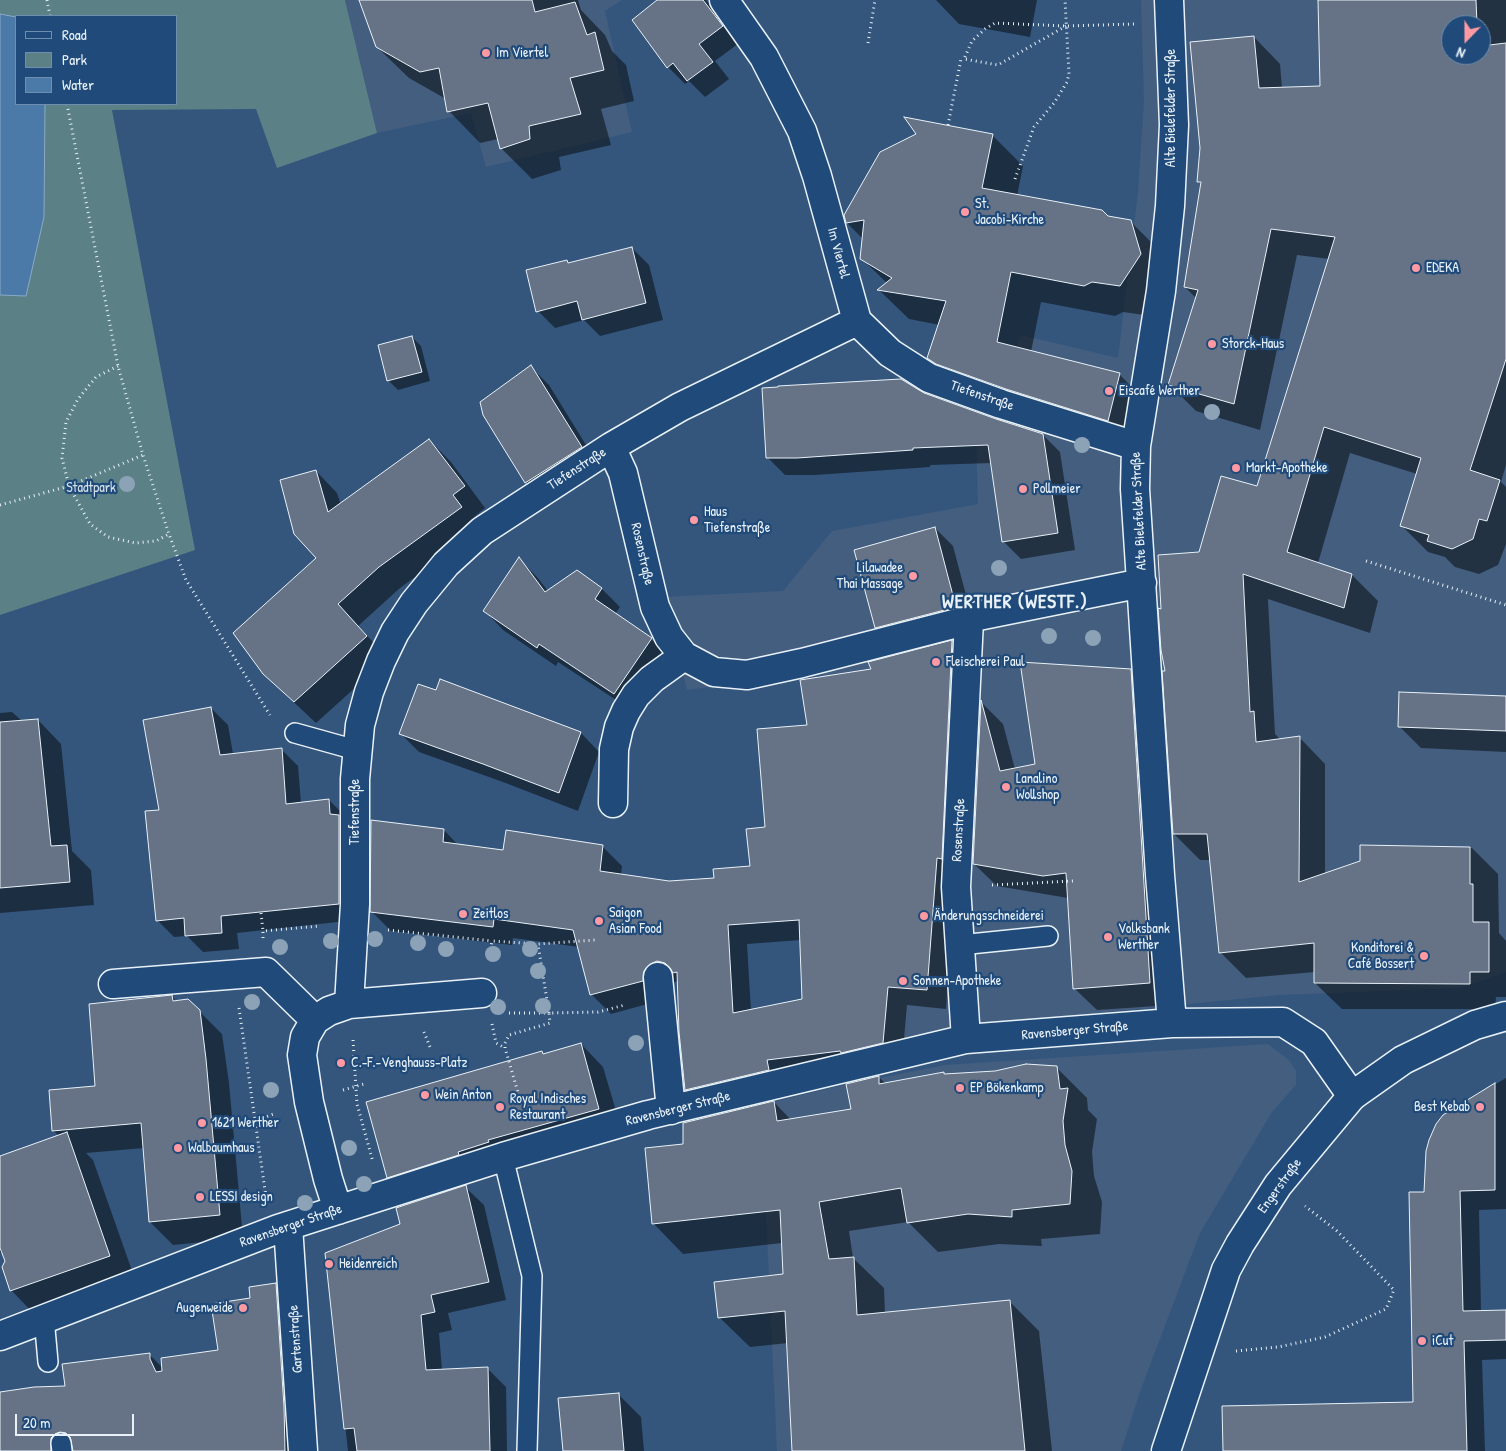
<!DOCTYPE html>
<html>
<head>
<meta charset="utf-8">
<style>
  body { margin:0 }
  #map { position:relative; width:1506px; height:1451px; overflow:hidden; background:#34567d; font-family:"Patrick Hand",sans-serif }
  canvas { display:block }
  .legend { position:absolute; left:15px; top:15px; width:162px; height:90px; box-sizing:border-box; background:#1f4a7a; border:1px solid #6f8dac; margin:0; padding:6px 9px; list-style:none; font-size:15px; color:#e8f1f8 }
  .legend li { display:flex; align-items:center; gap:10px; height:25px }
  .legend b { width:25px; border:1px solid #6f8dac }
  .north { position:absolute; left:1441px; top:15px; width:50px; height:50px; box-sizing:border-box; background:#1f4a7a; border:1px solid #6f8dac; border-radius:50%; rotate:202deg; font-size:14px; font-weight:700; line-height:20px; text-align:center; color:#e8f1f8 }
  .north::after { content:''; display:block; margin:auto; width:18px; height:22px; background:#ff9aa2; clip-path:polygon(50% 0,100% 100%,50% 72%,0 100%) }
  .scale { position:absolute; left:15px; top:1414px; width:119px; height:22px; box-sizing:border-box; border:2px solid #e8f1f8; border-top:0; padding-left:6px; font-size:15px; line-height:18px; white-space:nowrap; color:#e8f1f8; -webkit-text-stroke:4px #1f4a7a; paint-order:stroke }
</style>
</head>
<body>
<div id="map">
<canvas width="1506" height="1451"></canvas>
<ul class="legend">
<li><b style="height:6px;background:#1f4a7a"></b>Road</li>
<li><b style="height:14px;background:#5b8086"></b>Park</li>
<li><b style="height:14px;background:#4b7aa8"></b>Water</li>
</ul>
<div class="north">N</div>
<div class="scale">20 m</div>
</div>
<script>
const context = document.querySelector('canvas').getContext('2d');
context.lineJoin = 'round';
function paint(path, color) { context.fillStyle = color; context.fill(path, 'evenodd'); }
const shape = rows => new Path2D(rows.map(r => 'M' + r).join(''));
function strokePath(path, color, width, dash) { context.strokeStyle = color; context.lineWidth = width; context.lineCap = dash ? 'butt' : 'round'; context.setLineDash(dash || []); context.stroke(path); }
function label(font, color, halo, rows, align = 'center') {
  context.font = font + ' "Patrick Hand",sans-serif'; context.lineWidth = 4.5; context.setLineDash([]); context.textBaseline = 'middle'; context.strokeStyle = halo; context.fillStyle = color; for (const [text, x, y, turn = 0] of rows) {
    context.save(); context.translate(x, y); context.rotate((+turn || 0) * Math.PI / 180); context.textAlign = isNaN(turn) ? turn : align; if (halo) context.strokeText(text, 0, 0); context.fillText(text, 0, 0); context.restore();
  }
}
const built = shape([
  [345,0,622,0,605,11,632,132,486,167,471,113,377,133],
  [1141,0,1506,0,1506,972,1461,988,1280,995,946,1028,844,1057,846,876,842,794,822,672,687,690,664,597,783,591,832,531,978,504,976,437,1005,383,1021,335,1118,358,1138,192,1144,101],
  [1451,25,1481,25,1481,55,1451,55],
  [1268,1044,1289,1060,1296,1071,1296,1085,1272,1112,1200,1233,1141,1389,1121,1451,777,1451,761,1105,839,1086,945,1065]
]);
const green = shape([
  [0,0,345,0,377,133,277,168,256,109,112,110,195,550,0,615],
  [16,16,176,16,176,104,16,104]
]);
const water = shape([
  [0,14,16,17,16,104,45,104,44,217,26,296,0,295,0,14]
]);
const shadow = shape([
  [365,0,578,0,581,10,605,35,612,51,626,65,634,101,601,109,611,145,559,157,561,170,532,179,501,148,498,139,480,143,449,111,446,99,409,78,377,47],
  [659,0,706,0,739,43,715,61,729,79,705,97,689,81,685,84,668,67],
  [936,0,1037,0,1030,37,959,24],
  [1319,0,1506,0,1506,465,1501,482,1506,487,1506,544,1498,565,1479,574,1455,567,1445,557,1428,552,1402,526,1417,474,1350,453,1318,563,1352,575,1378,601,1370,633,1268,599,1275,734,1280,739,1299,737,1325,764,1325,875,1361,862,1361,847,1472,848,1498,874,1499,933,1506,941,1506,997,1496,997,1495,1009,1342,1009,1315,983,1315,972,1246,978,1220,952,1211,860,1200,860,1174,834,1162,610,1200,553,1258,487,1330,259,1297,255,1260,430,1196,411,1170,385,1196,298,1185,287,1202,185,1199,182,1254,37,1280,64,1282,88,1321,87],
  [1451,25,1481,25,1481,55,1451,55],
  [992,135,1023,166,1017,196,1130,221,1161,252,1151,316,1123,312,1115,316,1041,302,1031,352,1119,374,1150,405,1139,451,959,389,929,358,940,325,909,319,879,290,887,283,862,259,863,239,847,223],
  [632,248,649,265,663,320,600,336,584,320,555,328,538,311,567,261,569,264],
  [412,337,421,346,430,381,398,390,388,380],
  [531,367,549,385,599,466,545,501,526,482,484,414],
  [923,394,995,420,1043,435,1060,452,1075,550,1021,559,1003,541,992,463,930,465,930,467,815,475,785,475,767,457],
  [429,440,451,462,485,508,474,517,482,528,400,588,358,626,388,658,316,723,286,695,317,558,316,471,337,493,341,505],
  [935,528,953,546,974,625,894,646,876,628],
  [519,559,537,577,548,591,602,589,620,607,615,614,651,639,670,658,633,711,558,662,556,666,503,630,485,611],
  [952,642,971,661,946,1009,907,1005,902,1062,705,1109,686,1090,678,981,668,984,662,1000,611,1014,591,994,579,947,513,938,512,945,391,931,371,911,444,830,458,845,504,851,602,846,622,866,621,875,669,882,715,879,752,868,809,726,873,670,870,663],
  [801,940,804,1000,751,1011,747,944],
  [1130,671,1153,693,1172,1005,1097,1010,1074,988,1068,898,997,886,974,864,982,703,1003,724,1015,769,1036,765],
  [440,681,581,733,599,752,578,811,503,782,419,752,401,734,436,691],
  [1506,697,1506,752,1421,748,1399,726],
  [211,708,228,725,233,754,281,749,298,766,301,803,329,800,346,817,356,920,237,933,239,949,203,952,187,936,174,937,157,920,160,811],
  [12,712,22,721,38,720,61,744,72,851,91,870,94,905,0,913,0,713],
  [172,996,177,1002,199,1011,222,1034,229,1083,243,1238,173,1245,150,1222,144,1148,86,1153,93,1160,136,1282,37,1317,11,1290,14,1248,0,1253,0,1157,59,1136,54,1131,96,1087],
  [581,1044,603,1067,622,1131,411,1200,388,1177,542,1052,544,1055],
  [1057,1068,1087,1098,1088,1110,1097,1119,1092,1152,1094,1176,1102,1202,1100,1234,1041,1239,1042,1246,999,1244,938,1252,908,1222,849,1231,853,1258,884,1288,885,1314,1009,1301,1039,1331,1052,1451,793,1451,788,1343,750,1347,719,1317,784,1276,782,1243,683,1254,653,1223,685,1145,774,1102,791,1120,853,1110,848,1085,879,1077,886,1084,944,1073,946,1075],
  [1506,1078,1506,1209,1479,1210,1481,1311,1506,1310,1506,1359,1482,1360,1485,1451,1224,1451,1414,1403,1425,1193,1437,1125,1448,1112],
  [465,1187,484,1205,506,1300,448,1313,452,1330,439,1333,442,1370,488,1369,506,1387,507,1451,348,1451,326,1254,402,1225],
  [276,1284,297,1305,305,1451,0,1451,0,1393,67,1387,149,1354,163,1368,220,1351,252,1299],
  [618,1394,641,1417,644,1451,564,1451]
]);
const building = shape([
  [359,0,532,0,535,12,575,2,587,35,595,32,604,70,570,78,581,114,529,126,530,139,500,149,488,103,447,112,439,68,420,72,376,47,359,0],
  [657,0,703,0,723,26,699,44,713,62,687,81,673,63,667,68,632,20,657,0],
  [1318,0,1476,0,1477,25,1451,25,1451,55,1481,55,1481,46,1506,43,1506,359,1470,470,1500,480,1487,521,1479,519,1473,539,1452,549,1427,541,1429,535,1400,526,1421,458,1324,427,1287,552,1352,574,1344,608,1243,574,1250,712,1254,711,1256,742,1300,736,1299,882,1360,861,1360,845,1470,847,1470,884,1473,884,1473,922,1489,922,1489,972,1470,972,1470,984,1314,983,1314,943,1219,953,1207,834,1173,834,1162,671,1165,671,1161,650,1158,608,1161,609,1158,555,1199,552,1221,476,1257,486,1335,237,1271,229,1234,404,1168,385,1198,290,1184,287,1201,182,1197,182,1200,148,1190,42,1254,36,1259,88,1320,86,1318,0],
  [904,117,993,134,982,188,1102,210,1108,216,1131,220,1141,254,1120,286,1092,282,1084,286,1011,272,997,342,1120,373,1108,421,1006,389,936,364,927,358,946,301,877,290,892,278,860,259,864,220,846,223,844,215,880,152,916,134,904,117],
  [632,247,646,303,582,320,577,301,536,312,526,270,567,260,568,263,632,247],
  [412,336,422,372,387,381,378,345,412,336],
  [531,365,582,447,525,483,483,415,480,402,531,365],
  [901,379,924,393,996,419,1043,434,1058,533,1002,542,988,445,913,448,913,450,797,458,766,458,762,388,778,387,778,386,901,379],
  [429,439,465,486,453,495,462,507,379,567,338,604,367,636,294,702,263,674,233,633,316,558,294,534,280,480,316,470,328,512,429,439],
  [935,527,956,607,875,628,854,550,935,527],
  [519,557,545,592,577,570,602,588,595,599,652,638,614,694,539,644,537,648,483,611,519,557],
  [952,640,942,859,937,858,927,990,888,987,883,1043,841,1053,840,1051,767,1060,769,1070,685,1090,679,1032,677,972,673,973,670,968,665,963,657,961,649,965,644,971,643,981,590,995,573,930,494,919,493,927,370,912,371,820,444,829,443,842,503,850,506,830,603,845,600,871,669,881,714,878,713,869,750,866,746,829,765,827,757,729,807,725,800,680,871,669,868,662,952,640],
  [799,920,802,999,733,1013,728,925,799,920],
  [1020,662,1131,669,1150,983,1073,989,1066,873,1043,876,973,864,981,700,1000,771,1035,764,1020,662],
  [440,679,581,732,559,793,483,764,399,734,418,684,436,690,440,679],
  [1399,692,1506,696,1506,731,1398,727,1399,692],
  [211,707,220,755,282,748,286,804,329,799,330,814,339,815,339,904,221,916,222,933,185,936,184,918,156,921,145,811,159,810,143,720,211,707],
  [38,719,51,846,67,845,70,882,0,888,0,722,38,719],
  [172,995,173,1001,188,999,200,1010,206,1059,220,1215,149,1222,141,1123,52,1131,49,1090,95,1086,89,1004,172,995],
  [581,1043,599,1109,488,1140,489,1142,458,1152,459,1155,387,1178,366,1102,542,1051,543,1054,581,1043],
  [1026,1064,1057,1066,1060,1089,1068,1088,1063,1121,1065,1145,1072,1171,1070,1204,1012,1210,1012,1217,968,1214,907,1223,901,1188,819,1202,829,1259,854,1257,857,1315,1010,1300,1025,1451,792,1451,785,1311,718,1318,714,1282,783,1274,780,1210,652,1224,645,1148,683,1144,683,1123,774,1101,777,1121,851,1109,846,1084,879,1076,879,1084,944,1072,944,1074,995,1071,1026,1064],
  [1495,1083,1495,1190,1460,1191,1463,1311,1506,1310,1506,1340,1464,1341,1467,1451,1223,1451,1222,1406,1413,1402,1409,1192,1424,1192,1426,1151,1429,1140,1436,1124,1443,1115,1495,1083],
  [67,1132,110,1256,10,1291,2,1267,5,1261,0,1248,0,1156,67,1132],
  [466,1185,489,1282,431,1295,435,1312,421,1315,426,1370,488,1367,490,1451,357,1451,354,1428,344,1429,325,1253,400,1224,396,1208,466,1185],
  [276,1283,284,1407,285,1451,73,1451,70,1437,66,1433,60,1432,55,1434,51,1438,51,1451,0,1451,0,1392,34,1387,65,1386,62,1364,150,1353,150,1359,156,1372,162,1371,161,1358,218,1350,211,1304,250,1298,249,1287,276,1283],
  [619,1393,624,1451,563,1451,558,1398,619,1393]
]);
const path = shape([
  [47,0,50,16],
  [1066,26,998,65,964,59,972,41,985,29,995,23,1066,26,1134,24],
  [868,43,875,0],
  [67,104,118,366,143,455,169,534,186,580,270,715],
  [948,125,961,59],
  [1015,179,1034,127,1054,103,1067,82,1069,74,1065,0],
  [118,366,96,377,78,399,66,422,62,458,69,486,90,524,108,537,135,543,156,541,169,534],
  [0,505,69,486,143,455],
  [1366,561,1506,605],
  [992,885,1073,881],
  [261,913,263,931],
  [388,930,492,941],
  [263,938,263,931,319,926],
  [489,959,492,941,538,944,595,940],
  [239,1008,266,1197],
  [509,1013,549,1013,538,944],
  [492,1024,496,1043,505,1048],
  [424,1032,430,1047],
  [353,1040,357,1104,373,1162],
  [343,1090,364,1084],
  [519,1096,505,1048,505,1043,509,1035,550,1023,549,1013,598,1012,625,1005],
  [243,1122,255,1121,276,1113],
  [1236,1351,1278,1347,1325,1337,1386,1309,1394,1290,1337,1231,1305,1206]
]);
const lane = shape([
  [295,733,356,750],
  [960,945,1048,936],
  [503,1157,532,1276,527,1451],
  [44,1318,48,1362],
  [61,1443,62,1451]
]);
const street = shape([
  [724,0,764,57,802,131,817,176,857,321],
  [1169,0,1174,125,1170,206,1161,291,1136,446,1135,489,1160,875,1172,1023],
  [857,321,890,353,929,378,1001,404,1136,446],
  [611,447,623,473,655,607,669,637,684,656,714,672,747,675,802,663,969,620,978,616,1142,583],
  [613,803,614,749,619,727,626,711,636,695,652,679,684,656],
  [658,977,671,1110],
  [113,984,266,972,315,1020],
  [349,1004,355,904,355,779,360,725,369,692,381,661,395,632,414,603,446,564,482,531,611,447,680,407,857,321],
  [966,1039,956,887,969,620],
  [338,1210,328,1179,309,1102,302,1055,305,1037,315,1020,329,1011,349,1004,482,993],
  [288,1226,303,1451],
  [0,1336,278,1229,503,1157,648,1115,966,1039,1172,1023,1283,1022,1314,1042,1352,1096]
]);
const secondary = shape([
  [1166,1451,1226,1270,1240,1244,1278,1185,1352,1096,1403,1060,1475,1025,1506,1016]
]);
const trees = [
  [1212,412],
  [1082,445],
  [127,484],
  [999,568],
  [1049,636],
  [1093,638],
  [375,939],
  [331,941],
  [418,943],
  [280,947],
  [446,949],
  [530,949],
  [493,954],
  [538,971],
  [252,1002],
  [543,1006],
  [498,1007],
  [636,1043],
  [271,1090],
  [349,1148],
  [364,1184],
  [305,1203]
];
const markers = [
  [486,53,5,"#ff9aa2"],
  [965,212,5,"#ff9aa2"],
  [1416,268,5,"#ff9aa2"],
  [1212,344,5,"#ff9aa2"],
  [1109,391,5,"#ff9aa2"],
  [1236,468,5,"#ff9aa2"],
  [1023,489,5,"#ff9aa2"],
  [694,520,5,"#ff9aa2"],
  [913,576,5,"#ff9aa2"],
  [936,662,5,"#ff9aa2"],
  [1006,787,5,"#ff9aa2"],
  [463,914,5,"#ff9aa2"],
  [924,916,5,"#ff9aa2"],
  [599,921,5,"#ff9aa2"],
  [1108,937,5,"#ff9aa2"],
  [1424,956,5,"#ff9aa2"],
  [903,981,5,"#ff9aa2"],
  [341,1063,5,"#ff9aa2"],
  [960,1088,5,"#ff9aa2"],
  [425,1095,5,"#ff9aa2"],
  [500,1107,5,"#ff9aa2"],
  [1480,1107,5,"#ff9aa2"],
  [202,1123,5,"#ff9aa2"],
  [178,1148,5,"#ff9aa2"],
  [200,1197,5,"#ff9aa2"],
  [329,1264,5,"#ff9aa2"],
  [243,1308,5,"#ff9aa2"],
  [1422,1341,5,"#ff9aa2"]
];
const poiNames = [
  ["Im Viertel",496,53],
  ["St.",975,204],
  ["Jacobi-Kirche",975,220],
  ["EDEKA",1426,268],
  ["Storck-Haus",1222,344],
  ["Eiscafé Werther",1119,391],
  ["Markt-Apotheke",1246,468],
  ["Pollmeier",1033,489],
  ["Haus",704,512],
  ["Tiefenstraße",704,528],
  ["Lilawadee",903,568,"right"],
  ["Thai Massage",903,584,"right"],
  ["Fleischerei Paul",946,662],
  ["Lanalino",1016,779],
  ["Wollshop",1016,795],
  ["Saigon",609,913],
  ["Asian Food",609,929],
  ["Zeitlos",473,914],
  ["Änderungsschneiderei",934,916],
  ["Volksbank",1118,929],
  ["Werther",1118,945],
  ["Konditorei &",1414,948,"right"],
  ["Café Bossert",1414,964,"right"],
  ["Sonnen-Apotheke",913,981],
  ["C.-F.-Venghauss-Platz",351,1063],
  ["EP Bökenkamp",970,1088],
  ["Wein Anton",435,1095],
  ["Royal Indisches",510,1099],
  ["Restaurant",510,1115],
  ["Best Kebab",1470,1107,"right"],
  ["1621 Werther",212,1123],
  ["Walbaumhaus",188,1148],
  ["LESSI design",210,1197],
  ["Heidenreich",339,1264],
  ["Augenweide",233,1308,"right"],
  ["iCut",1432,1341]
];
const streetNames = [
  ["Alte Bielefelder Straße",1171,108,-90],
  ["Im Viertel",838,253,75],
  ["Tiefenstraße",982,396,19],
  ["Tiefenstraße",577,469,-33],
  ["Alte Bielefelder Straße",1139,511,-93],
  ["Rosenstraße",642,554,77],
  ["Tiefenstraße",355,812,-90],
  ["Rosenstraße",959,830,-87],
  ["Ravensberger Straße",1075,1031,-5],
  ["Ravensberger Straße",678,1109,-14],
  ["Engerstraße",1280,1186,-54],
  ["Ravensberger Straße",291,1226,-19],
  ["Gartenstraße",296,1339,-94]
];
const parkNames = [
  ["Stadtpark",91,488]
];
const districtNames = [
  ["WERTHER (WESTF.)",1015,603]
];
paint(built, '#435e7f');
paint(green, '#5b8086');
paint(water, '#4b7aa8');
strokePath(water, '#8aaac8', 1);
paint(shadow, '#0007');
paint(building, '#667285');
strokePath(building, '#e8f1f8', 1);
strokePath(lane, '#e8f1f8', 22);
strokePath(street, '#e8f1f8', 31);
strokePath(secondary, '#e8f1f8', 31);
strokePath(path, '#e8f1f8', 3, [1, 4]);
strokePath(lane, '#1f4a7a', 19);
strokePath(street, '#1f4a7a', 28);
strokePath(secondary, '#1f4a7a', 28);
context.fillStyle = '#8ba2b7';
for (const [x, y] of trees) { context.beginPath(); context.arc(x, y, 8, 0, 2 * Math.PI); context.fill(); }
for (const [x, y, r, color] of markers) { const dot = new Path2D(); dot.arc(x, y, r, 0, 2 * Math.PI); context.fillStyle = color; context.fill(dot); strokePath(dot, '#1f4a7a', 2); }
label('14px', '#e8f1f8', '#1f4a7a', poiNames, 'left');
label('14px', '#e8f1f8', '#1f4a7a', streetNames);
label('14px', '#d3e0e7', '#1f4a7a', parkNames);
context.letterSpacing = '1px';
label('bold 19px', '#e8f1f8', '#1f4a7a', districtNames);
context.letterSpacing = '0px';
</script>
</body>
</html>
